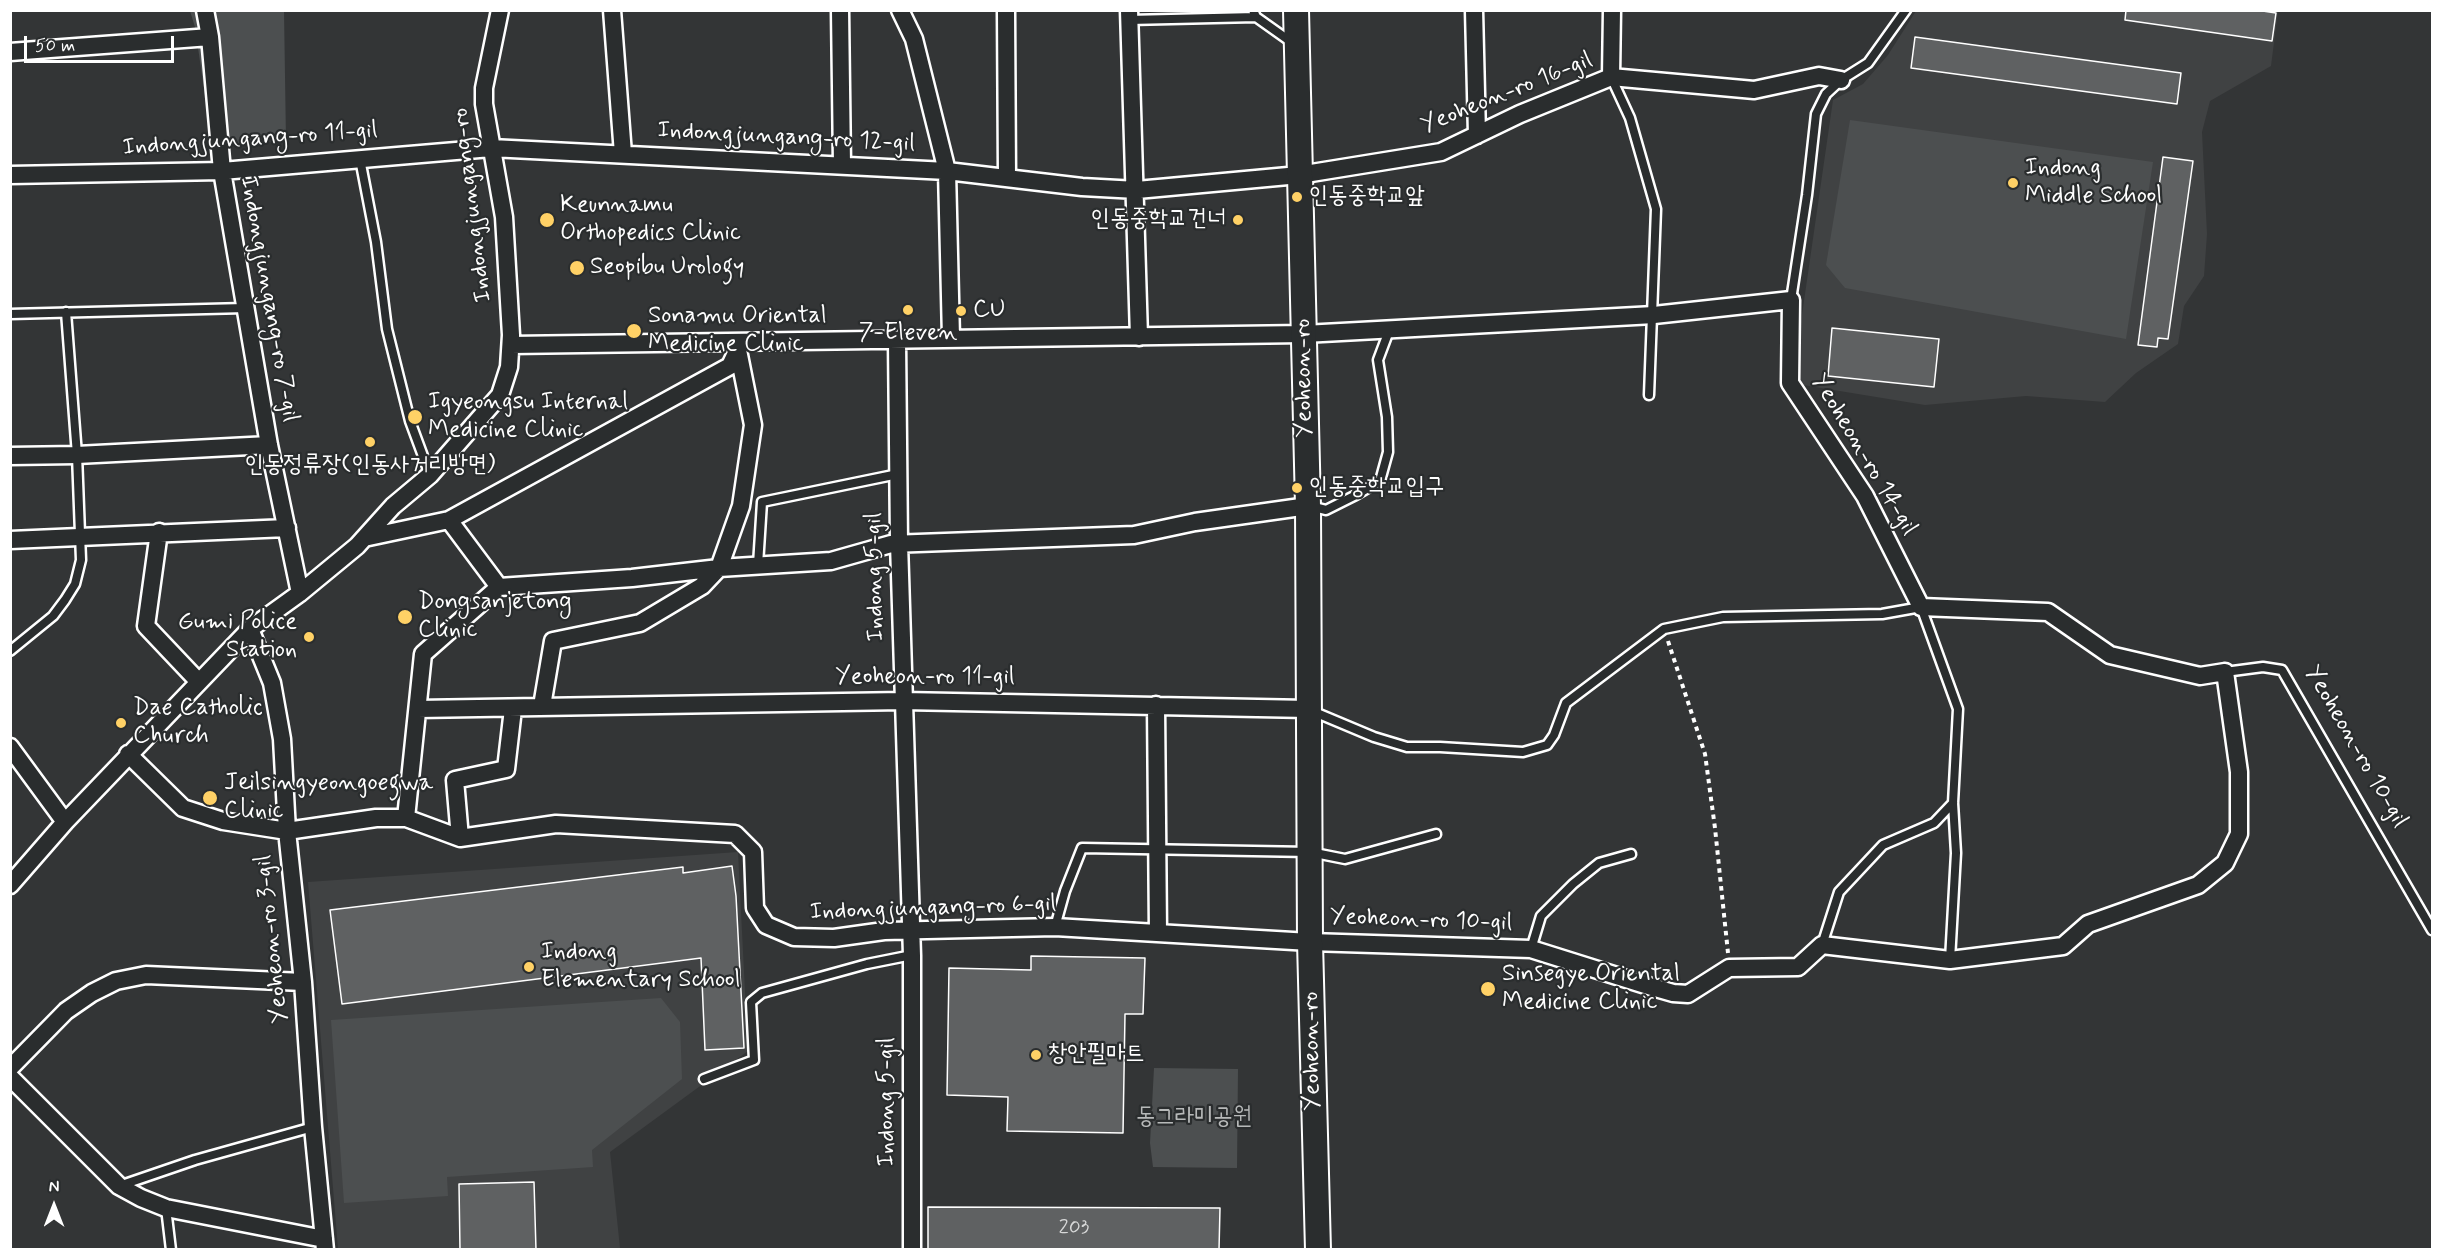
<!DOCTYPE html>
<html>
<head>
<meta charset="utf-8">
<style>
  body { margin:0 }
  #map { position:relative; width:2443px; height:1260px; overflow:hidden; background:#333536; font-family:Mynerve,sans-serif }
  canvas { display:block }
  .frame { position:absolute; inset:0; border:12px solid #fff; pointer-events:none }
  .north { position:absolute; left:24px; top:1176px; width:60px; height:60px; -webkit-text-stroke:4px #2a2d2e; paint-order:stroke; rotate:0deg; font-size:16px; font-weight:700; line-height:24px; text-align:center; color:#fff }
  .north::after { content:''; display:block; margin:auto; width:21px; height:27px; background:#fff; clip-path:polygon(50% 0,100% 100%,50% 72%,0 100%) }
  .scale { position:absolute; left:24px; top:36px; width:150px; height:27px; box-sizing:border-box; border:3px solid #fff; border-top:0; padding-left:8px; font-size:18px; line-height:21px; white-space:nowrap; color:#fff; -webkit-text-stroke:4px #2a2d2e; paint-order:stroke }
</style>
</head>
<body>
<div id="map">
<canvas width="2443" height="1260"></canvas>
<div class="frame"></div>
<div class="north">N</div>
<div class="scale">50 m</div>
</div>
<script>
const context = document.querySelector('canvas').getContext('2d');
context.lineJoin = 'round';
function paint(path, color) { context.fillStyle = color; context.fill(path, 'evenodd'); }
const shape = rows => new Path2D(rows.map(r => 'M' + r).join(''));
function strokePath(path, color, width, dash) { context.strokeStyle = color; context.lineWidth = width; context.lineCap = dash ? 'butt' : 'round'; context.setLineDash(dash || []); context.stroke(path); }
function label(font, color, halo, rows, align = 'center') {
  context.font = font + ' Mynerve,"Poor Story",sans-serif'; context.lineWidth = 4.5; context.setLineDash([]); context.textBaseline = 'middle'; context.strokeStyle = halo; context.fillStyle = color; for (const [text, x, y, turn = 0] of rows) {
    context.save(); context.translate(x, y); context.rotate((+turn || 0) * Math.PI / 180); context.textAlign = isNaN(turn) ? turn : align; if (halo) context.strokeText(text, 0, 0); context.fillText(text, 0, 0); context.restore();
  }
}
const built = shape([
  [1916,11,2278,11,2271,66,2210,101,2202,132,2207,234,2204,276,2184,306,2178,344,2136,373,2105,402,2026,396,1925,405,1803,385,1793,377,1833,100,1863,84,1888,55],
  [738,852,748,1051,610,1152,620,1248,617,1250,338,1249,308,882]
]);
const green = shape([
  [190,11,284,11,286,141,212,144,195,27],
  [1850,120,2153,162,2126,339,1845,288,1826,265],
  [661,998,680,1022,682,1079,592,1150,593,1167,447,1177,448,1196,344,1203,331,1020],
  [1154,1068,1238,1069,1237,1168,1153,1167,1150,1143]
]);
const building = shape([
  [2126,10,2256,10,2276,13,2272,41,2125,20,2126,10],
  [1915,37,2181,73,2177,104,1911,68,1915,37],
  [2163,157,2193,161,2168,339,2158,338,2157,347,2138,345,2163,157],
  [1832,328,1939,339,1934,387,1828,376,1832,328],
  [732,866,736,896,744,1048,705,1050,701,958,342,1004,330,910,683,867,683,873,732,866],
  [1031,956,1145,958,1143,1014,1125,1014,1123,1133,1007,1131,1008,1097,947,1095,949,968,1031,970,1031,956],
  [534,1182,536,1250,460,1250,459,1184,534,1182],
  [928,1207,1220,1208,1219,1250,928,1250,928,1207]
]);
const path = shape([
  [1668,641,1705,754,1715,828,1728,953]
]);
const lane = shape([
  [1253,10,1256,17,1294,44],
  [1129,20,1256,17],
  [1611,77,1630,118,1656,209,1649,395],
  [360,159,376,242,387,329,410,421,430,475],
  [1791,300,1807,195,1816,114,1826,94,1841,80,1868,63,1906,10],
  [10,314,245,308],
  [1310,506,1326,510,1356,495,1380,481,1388,452,1387,417,1378,360,1390,328],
  [758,565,762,502,898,474],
  [10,651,53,616,65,600,75,584,81,560,77,455,66,312],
  [2225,672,2263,667,2282,670,2432,930],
  [1312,711,1374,737,1407,747,1440,747,1523,752,1547,745,1554,735,1566,703,1664,629,1723,617,1882,614,1921,607,1958,709,1953,803,1956,853,1950,960],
  [1055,927,1065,891,1082,848,1310,852,1345,859,1436,834],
  [1822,945,1839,892,1883,845,1934,823,1953,803],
  [1531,949,1541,916,1573,884,1599,863,1631,854],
  [704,1079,754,1060,751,1002,762,993,867,964,912,955],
  [119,1186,195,1160,313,1127],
  [166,1208,171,1250]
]);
const street = shape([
  [205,10,210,37,222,171,269,445,300,593],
  [612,10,623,154],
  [840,10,842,165],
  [900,10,914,39,947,171,951,338],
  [1006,10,1007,178],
  [1129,10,1139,337],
  [1474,10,1477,135],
  [10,52,210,37],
  [1611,77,1612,10],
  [10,175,222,171,491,148,947,171,1082,187,1137,190,1299,175,1441,152,1520,114,1611,77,1754,90,1819,76,1841,80],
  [897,341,899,543,912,955,912,1250],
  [10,456,77,455,269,445],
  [449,520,499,587,632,578,719,568,831,561,891,544,1134,535,1195,522,1308,506],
  [159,532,146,626,199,682],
  [364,538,449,520,730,366,739,347],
  [10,540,287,528],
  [250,629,272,683,282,739,287,831,303,982,313,1127,325,1250],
  [1156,705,1158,933],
  [542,706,553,641,640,623,702,586,719,568,741,506,753,425,738,350],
  [418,709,903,701,1308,709],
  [10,747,65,822],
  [128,754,183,808,223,821,287,831,376,818,406,818,460,838,556,824,735,834,753,852,755,908,766,925,794,937,834,938,884,931,1055,927,1310,942,1531,949,1652,987,1673,993,1688,994,1729,968,1798,967,1822,945,1950,960,2063,946,2088,924,2198,885,2225,863,2239,834,2239,772,2225,672,2200,676,2110,655,2048,612,1921,607,1865,496,1790,383,1791,300,1654,315,1304,334,511,345],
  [406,818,423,654,499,587],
  [460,838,455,780,506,769,513,709],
  [10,885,65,822,250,629,300,593,357,546,393,506,430,475,500,395,509,367,511,335,504,217,484,104,484,88,500,10],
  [10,1068,66,1011,92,993,116,981,146,975,303,982],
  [10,1077,119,1186,141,1198,166,1208,324,1239]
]);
const secondary = shape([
  [1296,10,1308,506,1310,942,1318,1250]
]);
const markers = [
  [2013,183,6,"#ffd166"],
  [1297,197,6,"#ffd166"],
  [547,220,8,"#ffd166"],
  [1238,220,6,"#ffd166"],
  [577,268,8,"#ffd166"],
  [908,310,6,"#ffd166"],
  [961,311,6,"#ffd166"],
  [634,331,8,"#ffd166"],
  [415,417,8,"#ffd166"],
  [370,442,6,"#ffd166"],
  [1297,488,6,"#ffd166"],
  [405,617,8,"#ffd166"],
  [309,637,6,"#ffd166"],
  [121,723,6,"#ffd166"],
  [210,798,8,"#ffd166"],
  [529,967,6,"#ffd166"],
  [1488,989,8,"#ffd166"],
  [1036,1055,6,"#ffd166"]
];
const numberNames = [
  ["203",1074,1229]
];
const streetNames = [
  ["Yeoheon-ro 16-gil",1507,94,-22],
  ["Indongjungang-ro 12-gil",786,138,3],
  ["Indongjungang-ro 11-gil",250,140,-4],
  ["Indongjungang-ro",473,205,-97],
  ["Indongjungang-ro 7-gil",268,299,80],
  ["Yeoheon-ro",1305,378,-91],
  ["Yeoheon-ro 14-gil",1863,455,59],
  ["Indong 5-gil",876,577,-91],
  ["Yeoheon-ro 11-gil",925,678],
  ["Yeoheon-ro 10-gil",2355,747,60],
  ["Indongjungang-ro 6-gil",933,909,-2],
  ["Yeoheon-ro 10-gil",1421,921,2],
  ["Yeoheon-ro 3-gil",273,939,-96],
  ["Yeoheon-ro",1313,1051,-91],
  ["Indong 5-gil",888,1102,-90]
];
const poiNames = [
  ["Indong",2025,169],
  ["Middle School",2025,197],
  ["인동중학교앞",1309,197],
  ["Keunnamu",560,206],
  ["Orthopedics Clinic",560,234],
  ["인동중학교건너",1226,220,"right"],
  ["Seopibu Urology",590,268],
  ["CU",973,311],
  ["Sonamu Oriental",648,317],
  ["Medicine Clinic",648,345],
  ["7-Eleven",908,334,"center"],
  ["Igyeongsu Internal",428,403],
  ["Medicine Clinic",428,431],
  ["인동정류장(인동사거리방면)",370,466,"center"],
  ["인동중학교입구",1309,488],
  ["Dongsanjetong",418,603],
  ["Clinic",418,631],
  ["Gumi Police",297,623,"right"],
  ["Station",297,651,"right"],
  ["Dae Catholic",133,709],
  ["Church",133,737],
  ["Jeilsingyeongoegwa",224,784],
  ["Clinic",224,812],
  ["Indong",541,953],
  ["Elementary School",541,981],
  ["Sinsegye Oriental",1502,975],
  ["Medicine Clinic",1502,1003],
  ["창안필마트",1048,1055]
];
const parkNames = [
  ["동그라미공원",1194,1118]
];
paint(built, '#404243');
paint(green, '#4c4f50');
paint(building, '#5f6162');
strokePath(building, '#fff', 1.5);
strokePath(lane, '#fff', 13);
strokePath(street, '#fff', 21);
strokePath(secondary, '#fff', 28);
strokePath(path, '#fff', 4, [4.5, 4.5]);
strokePath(lane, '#2a2d2e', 8);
strokePath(street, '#2a2d2e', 16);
strokePath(secondary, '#2a2d2e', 24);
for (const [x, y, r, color] of markers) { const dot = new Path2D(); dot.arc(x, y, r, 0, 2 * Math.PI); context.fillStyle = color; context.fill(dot); strokePath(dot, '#2a2d2e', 2); }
label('21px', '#d7d8d8', null, numberNames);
label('24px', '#fff', '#2a2d2e', streetNames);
label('24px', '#fff', '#2a2d2e', poiNames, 'left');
label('24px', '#b7b9b9', '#2a2d2e', parkNames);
</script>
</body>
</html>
